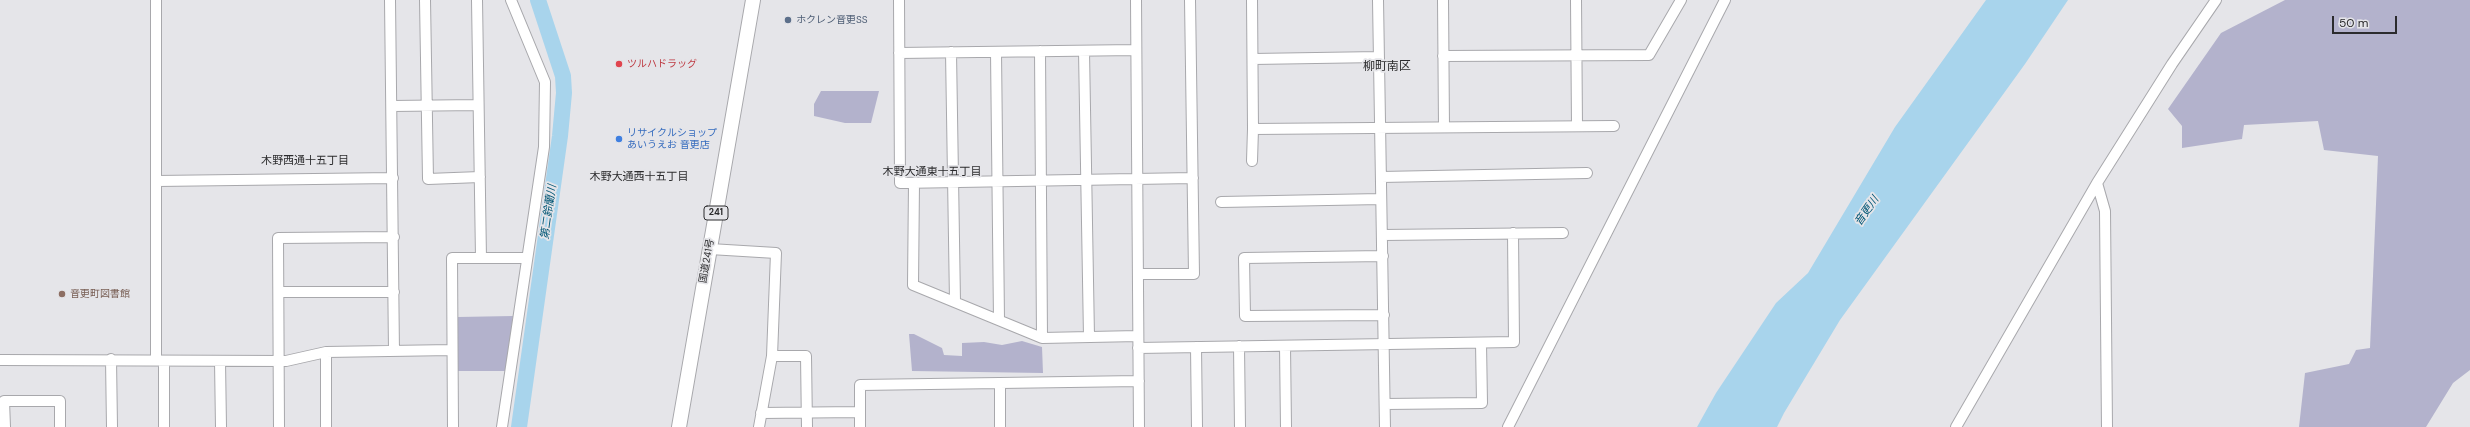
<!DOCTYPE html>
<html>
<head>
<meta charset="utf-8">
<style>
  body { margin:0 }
  #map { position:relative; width:2470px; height:427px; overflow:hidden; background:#e5e5e9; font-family:"DM Sans",sans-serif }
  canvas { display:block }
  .scale { position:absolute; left:2332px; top:16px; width:65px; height:18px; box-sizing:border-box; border:2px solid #2b2b2d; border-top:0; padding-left:5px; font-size:12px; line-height:14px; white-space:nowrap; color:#2b2b2d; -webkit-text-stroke:3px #e5e5e9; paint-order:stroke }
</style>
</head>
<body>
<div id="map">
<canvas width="2470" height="427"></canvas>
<div class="scale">50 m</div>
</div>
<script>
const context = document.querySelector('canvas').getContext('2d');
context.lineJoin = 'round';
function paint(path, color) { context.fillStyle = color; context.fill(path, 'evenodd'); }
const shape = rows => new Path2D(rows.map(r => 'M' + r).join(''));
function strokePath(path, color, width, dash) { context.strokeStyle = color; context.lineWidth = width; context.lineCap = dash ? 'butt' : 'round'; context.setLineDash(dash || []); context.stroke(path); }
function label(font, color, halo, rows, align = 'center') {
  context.font = font + ' "DM Sans","Noto Sans JP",sans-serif'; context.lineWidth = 3.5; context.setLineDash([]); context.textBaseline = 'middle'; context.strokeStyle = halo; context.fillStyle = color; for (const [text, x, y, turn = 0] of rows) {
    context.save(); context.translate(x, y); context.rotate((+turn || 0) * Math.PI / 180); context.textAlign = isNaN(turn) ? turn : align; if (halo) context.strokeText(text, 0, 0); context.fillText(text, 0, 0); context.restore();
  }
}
const green = shape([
  [2285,0,2470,0,2470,370,2453,383,2426,427,2299,427,2305,373,2349,364,2356,350,2370,348,2378,156,2324,150,2318,121,2244,125,2242,139,2182,148,2182,126,2168,109,2221,33],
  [821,91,879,91,871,123,845,123,814,116,814,104],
  [513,316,506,371,458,371,458,317],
  [909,334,914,334,942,348,944,355,962,356,962,343,984,342,1002,345,1022,341,1042,347,1043,373,912,371]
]);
const water = shape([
  [1986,0,2068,0,2025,64,1840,320,1784,413,1777,427,1697,427,1716,393,1776,303,1808,273,1895,127]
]);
const river = shape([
  [519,427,560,136,564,93,563,76,538,0]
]);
const minor = shape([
  [156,0,156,359],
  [390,0,394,351],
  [425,0,428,179,480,177],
  [477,0,481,258],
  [899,0,900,183,1193,178],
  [1136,0,1139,427],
  [1252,0,1253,129,1614,126],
  [1378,0,1385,427],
  [1443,0,1444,127],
  [1576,0,1577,126],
  [1040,51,1042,338],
  [1084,51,1089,337],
  [951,52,955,302],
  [996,52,999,320],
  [899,53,1136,50],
  [1443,56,1649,55,1681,0],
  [1253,59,1379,57],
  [392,106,478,105],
  [1252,161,1253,129],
  [1381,177,1587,173],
  [157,181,393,178],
  [914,183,913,285,1042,338,1138,336],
  [2097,183,2105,211,2107,427],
  [1221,202,1381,199],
  [1383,235,1563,233],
  [710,249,776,253,772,356,759,427],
  [1383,256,1244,258,1245,316,1384,315],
  [1138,274,1194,274,1190,0],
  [279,292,394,292],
  [1239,346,1240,427],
  [1285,346,1286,427],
  [1196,347,1197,427],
  [1138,348,1514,342,1513,233],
  [326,352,326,427],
  [772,356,806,356,807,427],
  [111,359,112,427],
  [0,360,286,361,326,352,452,350],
  [164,361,164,427],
  [220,361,221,427],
  [1000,383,1000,427],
  [1385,404,1482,403,1481,343],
  [761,413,860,412],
  [5,427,4,401,60,401,60,427],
  [279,427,278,238,394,237],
  [453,427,452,258,526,258],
  [502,427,544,147,545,82,511,0],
  [860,427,860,385,1139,381],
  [1508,427,1725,0],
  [1956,427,2097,183,2172,64,2216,0]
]);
const highway = shape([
  [679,427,753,0]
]);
const markers = [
  [788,20,4,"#5c6f8a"],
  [619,64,4,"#e0444e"],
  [619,139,4,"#3f7fe0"],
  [62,294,4,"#8d6e63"]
];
const shields = [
  [716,213,24]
];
const shieldNames = [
  ["241",716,213]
];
const serviceNames = [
  ["ホクレン音更SS",796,20]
];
const healthNames = [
  ["ツルハドラッグ",627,64]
];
const shopNames = [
  ["リサイクルショップ",627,133],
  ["あいうえお 音更店",627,145]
];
const streetNames = [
  ["国道241号",707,261,-80]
];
const educationNames = [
  ["音更町図書館",70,294]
];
const neighbourhoodNames = [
  ["木野西通十五丁目",305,161],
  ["木野大通東十五丁目",932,172],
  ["木野大通西十五丁目",639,177]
];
const waterNames = [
  ["音更川",1867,211,-55],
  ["第二鈴蘭川",549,212,-82]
];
const quarterNames = [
  ["柳町南区",1387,67]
];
paint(green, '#b3b2cc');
paint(water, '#a8d4ec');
strokePath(river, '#a8d4ec', 16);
strokePath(minor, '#a8a8ac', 12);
strokePath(highway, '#a8a8ac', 16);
strokePath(minor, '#fff', 10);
strokePath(highway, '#fff', 14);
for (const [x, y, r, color] of markers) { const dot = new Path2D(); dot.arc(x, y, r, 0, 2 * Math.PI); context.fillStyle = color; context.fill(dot); strokePath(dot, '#e5e5e9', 1.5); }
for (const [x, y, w] of shields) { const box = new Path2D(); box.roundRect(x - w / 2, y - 7, w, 14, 3); context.fillStyle = '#e5e5e9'; context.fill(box); strokePath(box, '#2b2b2d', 1); }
label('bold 9px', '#2b2b2d', null, shieldNames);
label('10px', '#4e5e75', '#e5e5e9', serviceNames, 'left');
label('10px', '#be3a42', '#e5e5e9', healthNames, 'left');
label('10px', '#366cbe', '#e5e5e9', shopNames, 'left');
label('10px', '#2b2b2d', '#e5e5e9', streetNames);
label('10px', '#785e54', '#e5e5e9', educationNames, 'left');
label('11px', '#2b2b2d', '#e5e5e9', neighbourhoodNames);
label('italic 11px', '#005675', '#e5e5e9', waterNames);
label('12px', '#2b2b2d', '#e5e5e9', quarterNames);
</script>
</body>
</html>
